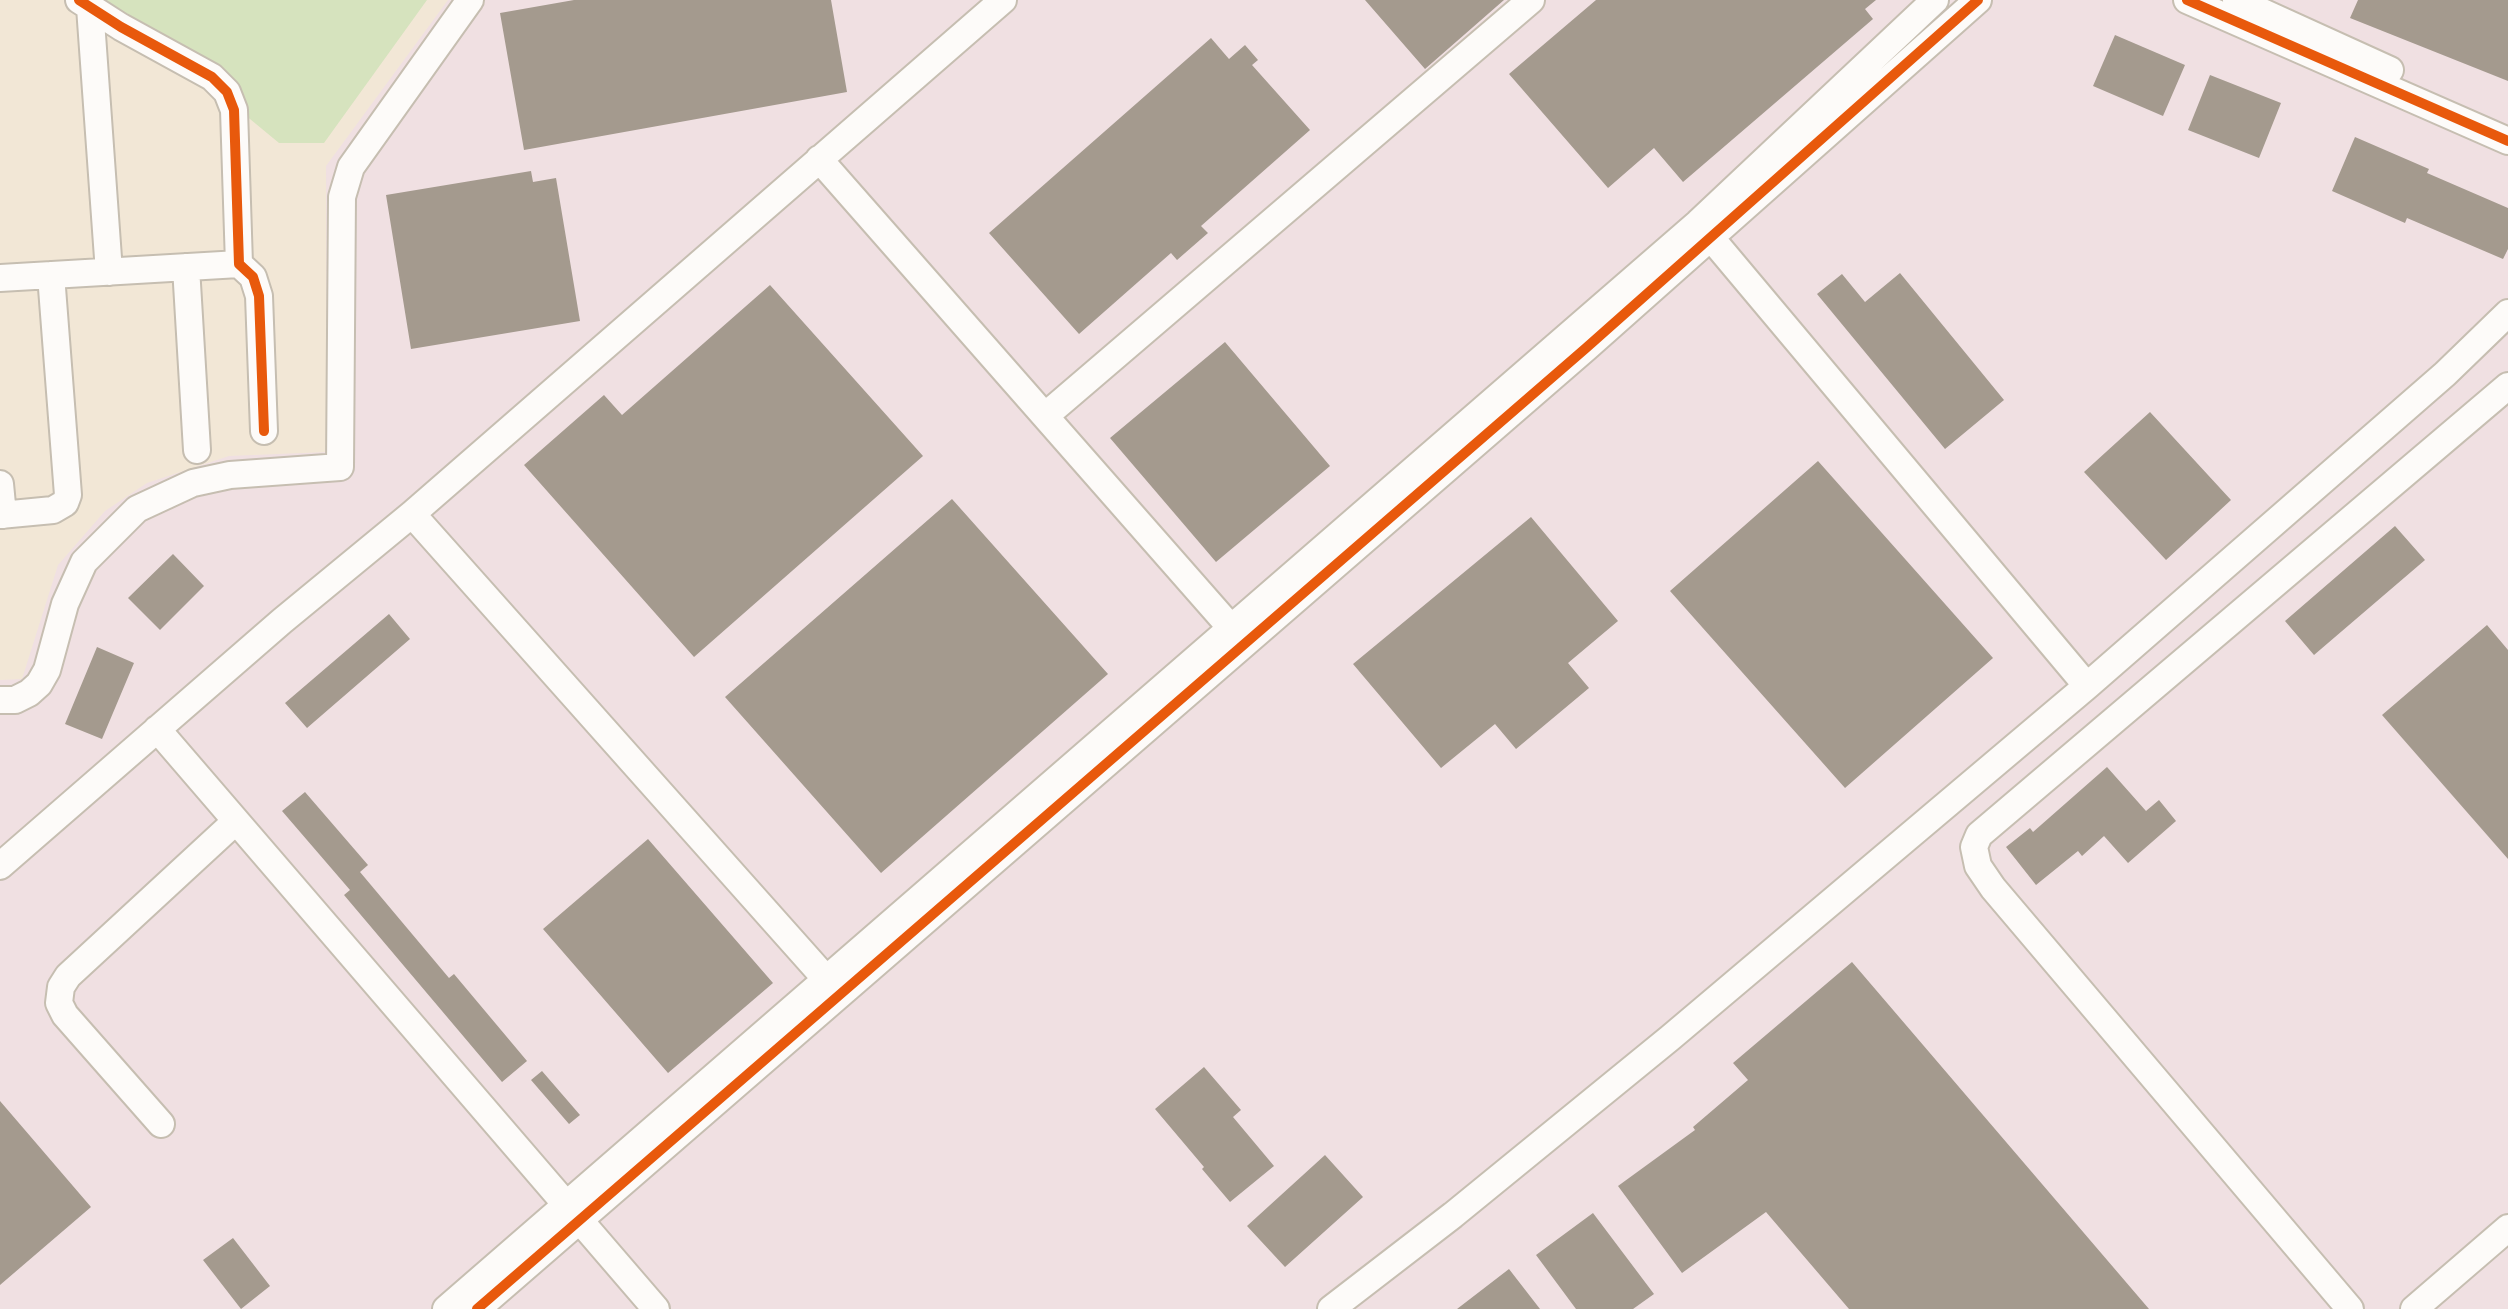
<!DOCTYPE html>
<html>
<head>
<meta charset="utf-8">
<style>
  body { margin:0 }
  canvas { display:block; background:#f2e7d6 }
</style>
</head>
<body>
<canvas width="2508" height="1309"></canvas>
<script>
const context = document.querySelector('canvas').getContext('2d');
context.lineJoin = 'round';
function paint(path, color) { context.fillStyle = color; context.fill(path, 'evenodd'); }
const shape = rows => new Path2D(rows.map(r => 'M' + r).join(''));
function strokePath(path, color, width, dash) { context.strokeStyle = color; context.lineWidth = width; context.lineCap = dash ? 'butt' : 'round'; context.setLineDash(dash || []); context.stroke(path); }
const industrial = shape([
  [448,0,2508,0,2508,1309,0,1309,0,680,22,679,58,565,105,511,147,483,229,456,327,452,326,166]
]);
const green = shape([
  [106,0,427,0,324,143,279,143]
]);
const building = shape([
  [574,0,831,0,847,92,524,150,500,13],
  [1365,0,1504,0,1425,69],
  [1596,0,1876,0,1865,9,1873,19,1683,182,1654,148,1608,188,1509,74],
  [2358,0,2508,0,2508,81,2350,18],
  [2115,35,2185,65,2163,116,2093,86],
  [1211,38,1229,59,1245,45,1258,60,1252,65,1310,130,1201,226,1208,233,1177,260,1171,253,1079,334,989,233],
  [2210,75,2281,103,2259,158,2188,130],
  [2355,137,2429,169,2427,173,2508,208,2508,249,2503,259,2407,218,2405,223,2332,191],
  [531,171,533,182,556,178,580,321,411,349,386,195],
  [1900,273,2004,400,1945,449,1817,294,1842,274,1865,302],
  [770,285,923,456,694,657,524,465,604,395,622,415],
  [1225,342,1330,466,1216,562,1110,438],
  [2150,412,2231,500,2166,560,2084,472],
  [1818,461,1993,658,1845,788,1670,591],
  [952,499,1108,674,881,873,725,697],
  [1531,517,1618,621,1568,663,1589,688,1516,749,1495,724,1441,768,1353,664],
  [2395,526,2425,560,2314,655,2285,621],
  [173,554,204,586,160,630,128,598],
  [389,614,410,639,307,728,285,703],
  [2487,625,2508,650,2508,859,2382,715],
  [97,647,134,663,102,739,65,724],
  [2107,767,2146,811,2159,800,2176,821,2128,863,2104,836,2082,856,2078,851,2036,885,2006,847,2030,828,2033,832],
  [305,792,368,865,360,872,449,978,454,974,527,1061,502,1082,344,895,350,890,282,811],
  [648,839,773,983,668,1073,543,929],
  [1852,962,2149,1309,1849,1309,1766,1212,1682,1273,1618,1186,1695,1130,1693,1127,1748,1080,1733,1063],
  [1204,1067,1241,1110,1233,1117,1274,1166,1230,1202,1202,1169,1204,1167,1155,1109],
  [542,1071,580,1115,569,1124,531,1080],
  [0,1101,91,1207,0,1285],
  [1325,1155,1363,1197,1285,1267,1247,1226],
  [1593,1213,1654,1294,1633,1309,1576,1309,1536,1255],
  [233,1238,270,1286,241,1309,203,1260],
  [1509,1269,1540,1309,1457,1309]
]);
const minor = shape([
  [79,0,121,27,212,77,227,92,234,110,239,264,253,277,259,296,264,431],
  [2187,0,2508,141],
  [2236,0,2390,70],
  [90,7,109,272],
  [819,159,1232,629],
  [1701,226,2087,686],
  [186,267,197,450],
  [0,278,239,264],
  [1045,416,1531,0],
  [0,484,3,515],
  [412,514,826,979],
  [0,515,53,510,65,503,68,495,51,275],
  [0,700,15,700,29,693,39,684,47,670,65,604,84,562,137,509,193,483,230,475,340,467,342,197,351,167,470,0],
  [157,729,656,1309],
  [0,866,282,621,412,514,1003,0],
  [161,1124,65,1015,59,1003,61,987,68,976,236,821],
  [446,1309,1698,223,1935,0],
  [477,1309,1586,348,1978,0],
  [1331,1309,1453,1215,1670,1038,2087,686,2445,374,2508,313],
  [2350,1309,1993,888,1978,866,1974,847,1979,835,2508,386],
  [2414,1309,2508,1228]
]);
const cycleway = shape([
  [79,0,121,27,212,77,227,92,234,110,239,264,253,277,259,296,264,431],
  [2187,0,2508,141],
  [477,1309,1586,348,1978,0]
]);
paint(industrial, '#f0e0e2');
paint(green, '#d6e3be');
paint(building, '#a49a8e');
strokePath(minor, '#c6beb1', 30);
strokePath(minor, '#fdfbf9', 26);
strokePath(cycleway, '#e8590c', 10);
</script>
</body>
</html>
